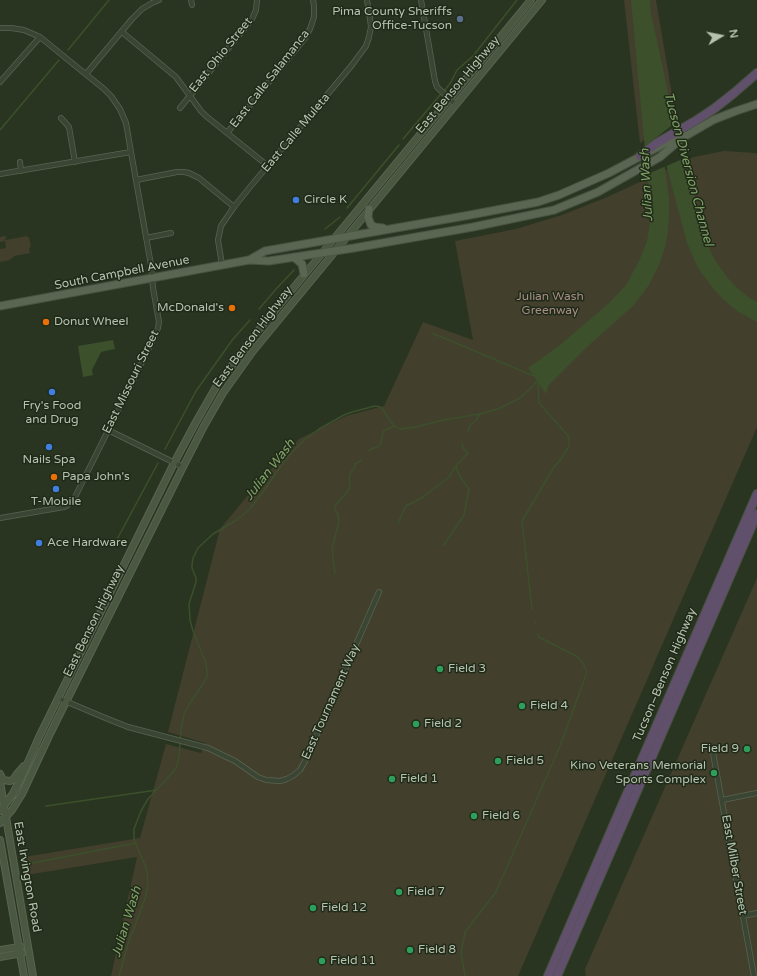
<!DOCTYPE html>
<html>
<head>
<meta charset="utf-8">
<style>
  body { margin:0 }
  #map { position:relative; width:757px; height:976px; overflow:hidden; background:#293520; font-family:"Varela Round",sans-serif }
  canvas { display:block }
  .north { position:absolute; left:701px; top:16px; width:40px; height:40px; -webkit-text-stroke:3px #202a19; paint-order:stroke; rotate:80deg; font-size:11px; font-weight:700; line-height:16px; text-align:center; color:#b5c3ad }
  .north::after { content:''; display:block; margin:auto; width:14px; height:18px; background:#b5c3ad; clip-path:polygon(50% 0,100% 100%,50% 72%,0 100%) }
</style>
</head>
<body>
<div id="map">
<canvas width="757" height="976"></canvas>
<div class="north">N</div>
</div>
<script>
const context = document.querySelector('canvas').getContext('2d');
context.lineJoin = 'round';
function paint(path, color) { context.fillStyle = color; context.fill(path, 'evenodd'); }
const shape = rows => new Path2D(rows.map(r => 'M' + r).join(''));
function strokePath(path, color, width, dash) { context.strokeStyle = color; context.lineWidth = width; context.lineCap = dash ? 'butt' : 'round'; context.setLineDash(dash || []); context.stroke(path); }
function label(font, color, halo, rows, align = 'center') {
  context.font = font + ' "Varela Round",sans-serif'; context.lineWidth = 3; context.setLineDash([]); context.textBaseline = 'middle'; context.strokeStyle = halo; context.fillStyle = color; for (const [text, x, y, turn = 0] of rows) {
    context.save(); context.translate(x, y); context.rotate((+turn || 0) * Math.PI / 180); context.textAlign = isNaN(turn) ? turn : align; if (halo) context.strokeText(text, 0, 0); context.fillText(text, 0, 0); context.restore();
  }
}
const green = shape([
  [624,0,656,0,676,118,640,143],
  [724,151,755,153,757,154,757,427,518,976,111,976,137,857,26,875,24,857,140,838,166,744,201,753,205,743,168,732,220,529,259,482,299,439,346,416,384,406,423,322,473,340,455,241,516,229,562,215,605,198,694,157],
  [6,236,5,241,6,240,27,236,29,238,31,246,29,249,30,253,14,256,10,260,0,262,0,249,6,248,5,241,0,242,0,237],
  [757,578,757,976,586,976,585,969]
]);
const water = shape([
  [631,0,650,0,651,13,656,36,676,130,691,187,699,211,701,225,709,248,715,260,727,277,736,287,751,299,757,302,757,322,737,311,724,300,712,287,698,268,687,243,663,153,669,198,669,215,668,232,665,247,659,265,649,285,634,305,587,347,548,386,546,394,528,368,560,345,609,303,626,285,639,261,647,241,650,223,650,203],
  [113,340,115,349,101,352,92,370,93,375,83,377,78,346]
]);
const pier = shape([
  [676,122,685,158,645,175,643,148]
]);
const stream = shape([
  [68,50,109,0],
  [445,90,451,82,457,70,473,56,517,0],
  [0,130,59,60],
  [403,139,440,95],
  [347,208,399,145],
  [325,229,340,217],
  [259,309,277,288,294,270],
  [432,333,534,376,536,376],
  [468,431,470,425,476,420,480,414],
  [165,449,196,391,233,339,250,320],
  [369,451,371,449,378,447,381,443,383,431,395,426],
  [398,523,406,506,423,497,449,477,455,467],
  [114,545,158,463],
  [443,546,464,515,469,489,459,475,456,466,468,453,463,448,462,444],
  [335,574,332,548,339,522,338,514,334,509,337,503,348,491,350,486,349,478,351,472,355,467,355,464,362,460],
  [532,609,522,521,554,467,561,459,569,446,569,437,539,403,538,382],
  [535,622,536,623],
  [46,806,157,790],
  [22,865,136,843],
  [119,976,128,944,146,896,148,884,147,871,145,865,134,840,134,829,141,811,148,799,173,772,176,768,179,757,181,730,184,714,190,703,203,684,207,676,207,672,206,663,193,631,190,620,189,604,196,582,196,578,192,568,192,565,193,558,198,548,213,534,235,521,249,510,263,492,285,460,302,442,319,429,344,415,352,412,375,406,380,407,384,411,391,422,397,428,400,429,416,427,443,420,480,414,498,409,520,398,530,389,538,380],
  [465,976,461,953,465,932,496,892,560,746,587,672,583,663,578,657,539,637,538,634]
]);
const minor = shape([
  [191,0,192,5],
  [421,0,435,81,437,87,456,105],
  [0,28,11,28,24,30,40,37,104,89,111,96,120,109,126,123,131,152,151,265,153,288,159,322,158,328,154,338,74,499,68,505,64,507,0,518],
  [122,32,176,77,201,111,206,116,268,166],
  [86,74,132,19,142,9,152,3,159,0],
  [0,82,40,37],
  [180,108,252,19,256,10,257,0],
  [61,118,69,127,75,162],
  [227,133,305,38,310,29,314,17,314,6,313,0],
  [20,162,21,171],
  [0,174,131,152],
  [136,180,177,172,184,172,189,173,199,178,234,207],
  [146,238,171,233],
  [222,265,218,240,221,226,234,207,250,187,352,65,366,46,369,37,371,27,370,19,367,0],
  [108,430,183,467],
  [58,698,103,717,128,727,208,748,235,761,258,777,266,780,280,781,287,779,294,775,300,770,305,761,379,592],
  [713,753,754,976],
  [722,800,757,793],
  [743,916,757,913]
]);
const secondary = shape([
  [0,774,3,780,10,781,13,780,17,774,24,766],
  [0,782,33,976],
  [0,811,12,795,21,778,39,737,174,463,196,422,216,387,253,337,531,0],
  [0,823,12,810,22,794,49,736,183,467,204,426,223,393,253,351,542,0],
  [0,840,24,976],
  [0,950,19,947,21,947],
  [0,957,22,953]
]);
const primary = shape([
  [369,209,368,217,371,225,375,227,383,228],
  [294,257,302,264,304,274],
  [251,259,265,251,470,215,538,202,559,195,609,173,679,136],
  [0,306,249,260,269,261,354,248,473,227,554,210,598,192,660,157,682,138,713,120,736,111,757,104]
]);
const motorway = shape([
  [640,156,657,143,697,120,715,108,734,93,757,73],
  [548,976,757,494],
  [557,976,757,514]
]);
const markers = [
  [460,19,4,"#5c6f8a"],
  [296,200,4,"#3f7fe0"],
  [232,308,4,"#e8710a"],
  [46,322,4,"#e8710a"],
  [52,392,4,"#3f7fe0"],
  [49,447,4,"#3f7fe0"],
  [54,477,4,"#e8710a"],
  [56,489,4,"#3f7fe0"],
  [39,543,4,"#3f7fe0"],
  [440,669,4,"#2e9e5b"],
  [522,706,4,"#2e9e5b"],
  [416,724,4,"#2e9e5b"],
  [747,749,4,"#2e9e5b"],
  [498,761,4,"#2e9e5b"],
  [714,773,4,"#2e9e5b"],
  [392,779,4,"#2e9e5b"],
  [474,816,4,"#2e9e5b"],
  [399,892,4,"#2e9e5b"],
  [313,908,4,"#2e9e5b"],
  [410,950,4,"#2e9e5b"],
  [322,961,4,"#2e9e5b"]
];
const poiNames = [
  ["Pima County Sheriffs",452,12,"right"],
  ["Office-Tucson",452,26,"right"],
  ["Circle K",304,200],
  ["McDonald's",224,308,"right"],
  ["Donut Wheel",54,322],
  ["Fry's Food",52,406,"center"],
  ["and Drug",52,420,"center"],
  ["Nails Spa",49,460,"center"],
  ["Papa John's",62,477],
  ["T-Mobile",56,502,"center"],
  ["Ace Hardware",47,543],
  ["Field 3",448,669],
  ["Field 4",530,706],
  ["Field 2",424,724],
  ["Field 9",739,749,"right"],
  ["Field 5",506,761],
  ["Kino Veterans Memorial",706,766,"right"],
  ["Sports Complex",706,780,"right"],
  ["Field 1",400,779],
  ["Field 6",482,816],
  ["Field 7",407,892],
  ["Field 12",321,908],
  ["Field 8",418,950],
  ["Field 11",330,961]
];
const streetNames = [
  ["East Ohio Street",221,55,-51],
  ["East Calle Salamanca",270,79,-52],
  ["East Benson Highway",458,85,-50],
  ["East Calle Muleta",296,133,-50],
  ["South Campbell Avenue",122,273,-11],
  ["East Benson Highway",253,337,-53],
  ["East Missouri Street",131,382,-64],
  ["East Benson Highway",94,621,-64],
  ["Tucson–Benson Highway",665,675,-67],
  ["East Tournament Way",331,702,-66],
  ["East Milber Street",734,865,80],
  ["East Irvington Road",27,877,80]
];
const parkNames = [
  ["Julian Wash",550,297],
  ["Greenway",550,311]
];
const waterNames = [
  ["Tucson Diversion Channel",688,169,75],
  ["Julian Wash",647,185,-93],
  ["Julian Wash",270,470,-52],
  ["Julian Wash",127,922,-73]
];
paint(green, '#433f2d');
paint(water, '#3b502b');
paint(pier, '#293520');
strokePath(stream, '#3b502b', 1.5);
strokePath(minor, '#586451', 6);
strokePath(secondary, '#586451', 8);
strokePath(primary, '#475240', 9);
strokePath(motorway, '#45503e', 10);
strokePath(minor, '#3b4533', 4.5);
strokePath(secondary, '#4a5841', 6);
strokePath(primary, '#5a6651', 7);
strokePath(motorway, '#61506b', 8);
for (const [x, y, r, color] of markers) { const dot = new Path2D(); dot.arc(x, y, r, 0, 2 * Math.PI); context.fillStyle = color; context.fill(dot); strokePath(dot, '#202a19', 1.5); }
label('12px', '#b5c3ad', '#202a19', poiNames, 'left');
label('12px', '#b5c3ad', '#202a19', streetNames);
label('12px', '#a88d85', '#202a19', parkNames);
label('italic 13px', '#80a167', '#202a19', waterNames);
</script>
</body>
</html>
